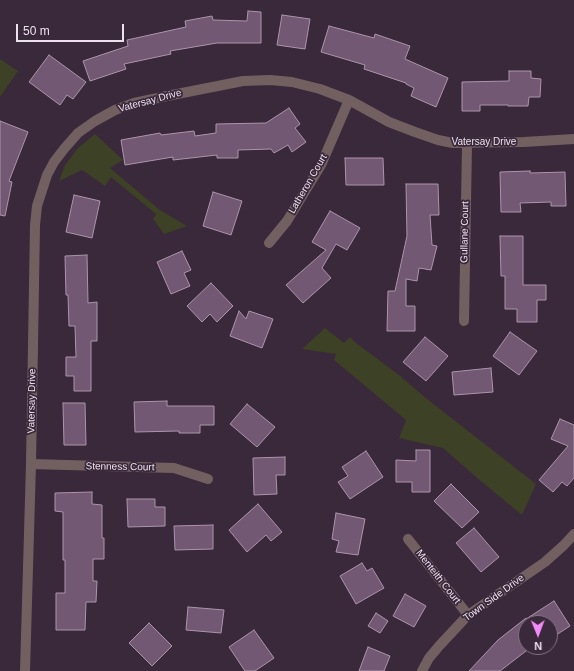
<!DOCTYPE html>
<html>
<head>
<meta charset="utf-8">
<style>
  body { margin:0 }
  #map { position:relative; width:574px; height:671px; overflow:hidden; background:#3a283b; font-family:Arial,sans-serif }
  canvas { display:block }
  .north { position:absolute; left:518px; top:615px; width:40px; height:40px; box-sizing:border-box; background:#3a283b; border:1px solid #827283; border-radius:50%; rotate:179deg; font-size:11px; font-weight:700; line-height:16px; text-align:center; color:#ede1ee }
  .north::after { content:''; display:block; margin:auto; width:14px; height:18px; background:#f18bf5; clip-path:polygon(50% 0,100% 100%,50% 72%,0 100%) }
  .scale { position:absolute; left:16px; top:24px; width:108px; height:18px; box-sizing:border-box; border:2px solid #ede1ee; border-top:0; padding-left:5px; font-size:12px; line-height:14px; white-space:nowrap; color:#ede1ee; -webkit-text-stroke:3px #3a283b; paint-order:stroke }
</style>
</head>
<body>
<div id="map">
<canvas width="574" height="671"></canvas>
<div class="north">N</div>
<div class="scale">50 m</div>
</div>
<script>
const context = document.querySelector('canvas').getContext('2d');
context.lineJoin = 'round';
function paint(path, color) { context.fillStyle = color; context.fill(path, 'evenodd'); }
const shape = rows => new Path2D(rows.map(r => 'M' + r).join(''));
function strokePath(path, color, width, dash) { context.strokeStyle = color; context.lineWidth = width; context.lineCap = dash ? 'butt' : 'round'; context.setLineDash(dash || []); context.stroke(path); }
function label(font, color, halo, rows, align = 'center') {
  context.font = font + ' Arial,sans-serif'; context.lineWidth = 3.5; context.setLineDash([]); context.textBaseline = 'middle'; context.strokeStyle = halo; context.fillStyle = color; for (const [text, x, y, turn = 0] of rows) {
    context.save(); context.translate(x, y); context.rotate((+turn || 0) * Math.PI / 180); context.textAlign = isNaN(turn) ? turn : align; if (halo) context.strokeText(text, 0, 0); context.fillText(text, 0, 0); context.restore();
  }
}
const green = shape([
  [0,59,18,71,0,97],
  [95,134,123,160,110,168,160,210,187,226,164,234,153,219,156,214,111,177,105,186,82,170,59,181,65,165,78,148],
  [325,328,344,343,350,337,356,343,399,375,427,399,536,484,522,515,476,477,443,448,399,438,406,420,334,360,336,354,302,349]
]);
const building = shape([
  [248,11,261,12,261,43,217,43,170,51,171,54,124,64,126,69,90,81,83,61,128,46,127,40,186,27,185,21,212,16,213,20,247,21,248,11],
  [282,15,310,19,305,49,277,45,282,15],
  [329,26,374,38,375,34,410,46,405,59,448,78,436,107,411,96,414,88,406,84,406,83,364,69,365,65,321,52,329,26],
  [49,55,86,82,73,99,67,95,60,105,29,82,49,55],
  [509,71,531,71,531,78,541,79,540,97,529,97,528,106,508,106,508,105,480,105,480,111,462,111,462,82,509,81,509,71],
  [289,108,300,124,295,128,306,142,292,152,288,145,274,153,271,149,238,150,238,158,217,158,217,155,173,160,173,157,125,165,121,140,160,133,161,135,194,131,195,136,216,133,216,124,266,123,289,108],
  [0,121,28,132,9,181,12,182,5,216,0,215,0,121],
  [345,158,383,158,384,185,346,185,345,158],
  [530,171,530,173,565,172,566,206,551,206,551,202,520,203,521,212,501,212,500,172,530,171],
  [406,184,438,184,439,215,430,215,432,245,437,246,431,270,419,268,417,281,406,279,406,306,415,306,415,331,387,331,388,291,395,291,407,236,406,184],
  [213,192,242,201,231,235,203,226,213,192],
  [74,195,100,201,92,238,66,232,74,195],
  [330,211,360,228,347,250,336,244,322,268,331,278,303,303,286,285,326,250,312,242,330,211],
  [500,236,523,236,523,285,546,285,546,300,537,300,537,322,517,322,517,309,505,309,505,276,501,276,500,236],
  [182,251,191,270,184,273,190,286,171,294,157,262,182,251],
  [87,255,88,303,97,302,97,341,91,341,91,391,74,391,74,376,66,376,66,357,76,357,75,326,69,326,68,295,66,295,65,256,87,255],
  [211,283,233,306,217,322,210,314,202,322,187,306,211,283],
  [239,311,246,319,249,311,273,319,262,348,230,336,239,311],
  [510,332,537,351,519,375,493,356,510,332],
  [425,337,448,356,426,381,403,362,425,337],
  [491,368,493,392,454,395,452,372,491,368],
  [167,401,167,406,214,406,214,425,200,425,200,433,179,433,179,431,135,432,134,402,167,401],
  [63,403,85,403,86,445,64,445,63,403],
  [247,404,275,427,257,447,230,424,247,404],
  [560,419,574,425,574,478,567,486,562,482,553,492,539,480,568,446,551,439,560,419],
  [416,450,430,450,430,492,412,492,412,482,396,482,396,460,416,461,416,450],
  [366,451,383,477,350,499,338,482,348,476,342,467,366,451],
  [285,457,285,475,276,475,277,494,254,495,253,458,285,457],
  [451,484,479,512,462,528,434,501,451,484],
  [92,492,92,504,102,505,102,538,104,538,104,559,93,559,93,581,97,581,96,602,86,602,85,630,56,630,56,593,65,593,65,560,63,560,63,512,55,511,55,493,92,492],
  [127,499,155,499,155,507,165,507,165,526,128,527,127,499],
  [258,504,282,532,271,541,266,535,247,552,229,530,258,504],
  [336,513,365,519,358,555,336,552,339,541,332,539,336,513],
  [213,525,213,549,175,550,174,526,213,525],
  [474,528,499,557,481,572,456,543,474,528],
  [362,563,367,571,372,568,384,588,356,604,340,576,362,563],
  [405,594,426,606,414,627,393,616,405,594],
  [554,601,570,626,550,639,550,623,526,623,526,651,500,671,469,671,498,640,526,618,526,619,554,601],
  [188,607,224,610,221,633,186,630,188,607],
  [376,613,388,621,380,633,368,626,376,613],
  [149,623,172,646,152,666,129,643,149,623],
  [254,630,274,658,255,671,245,671,229,647,254,630],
  [368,647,390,656,384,671,359,671,368,647]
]);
const minor = shape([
  [269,243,287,221,321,165,349,100],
  [464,321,467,144],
  [31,464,174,468,208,479],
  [408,539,468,615],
  [25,671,31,464,35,225,37,206,47,175,54,162,64,149,78,133,95,121,115,110,134,103,172,95,243,81,270,80,292,82,320,89,349,100,389,122,415,132,438,140,453,143,524,142,574,139],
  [422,671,429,658,440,645,468,615,545,562,564,545,574,534]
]);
const streetNames = [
  ["Vatersay Drive",150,101,-15],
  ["Vatersay Drive",484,142],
  ["Latheron Court",308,184,-60],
  ["Gullane Court",465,232,-89],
  ["Vatersay Drive",32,401,-89],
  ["Stenness Court",120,467,1],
  ["Menteith Court",438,577,52],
  ["Town Side Drive",494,598,-36]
];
paint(green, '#3d4125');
paint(building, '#725873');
strokePath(building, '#ab95ad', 1);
strokePath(minor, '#726061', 10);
label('10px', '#ede1ee', '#3a283b', streetNames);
</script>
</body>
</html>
